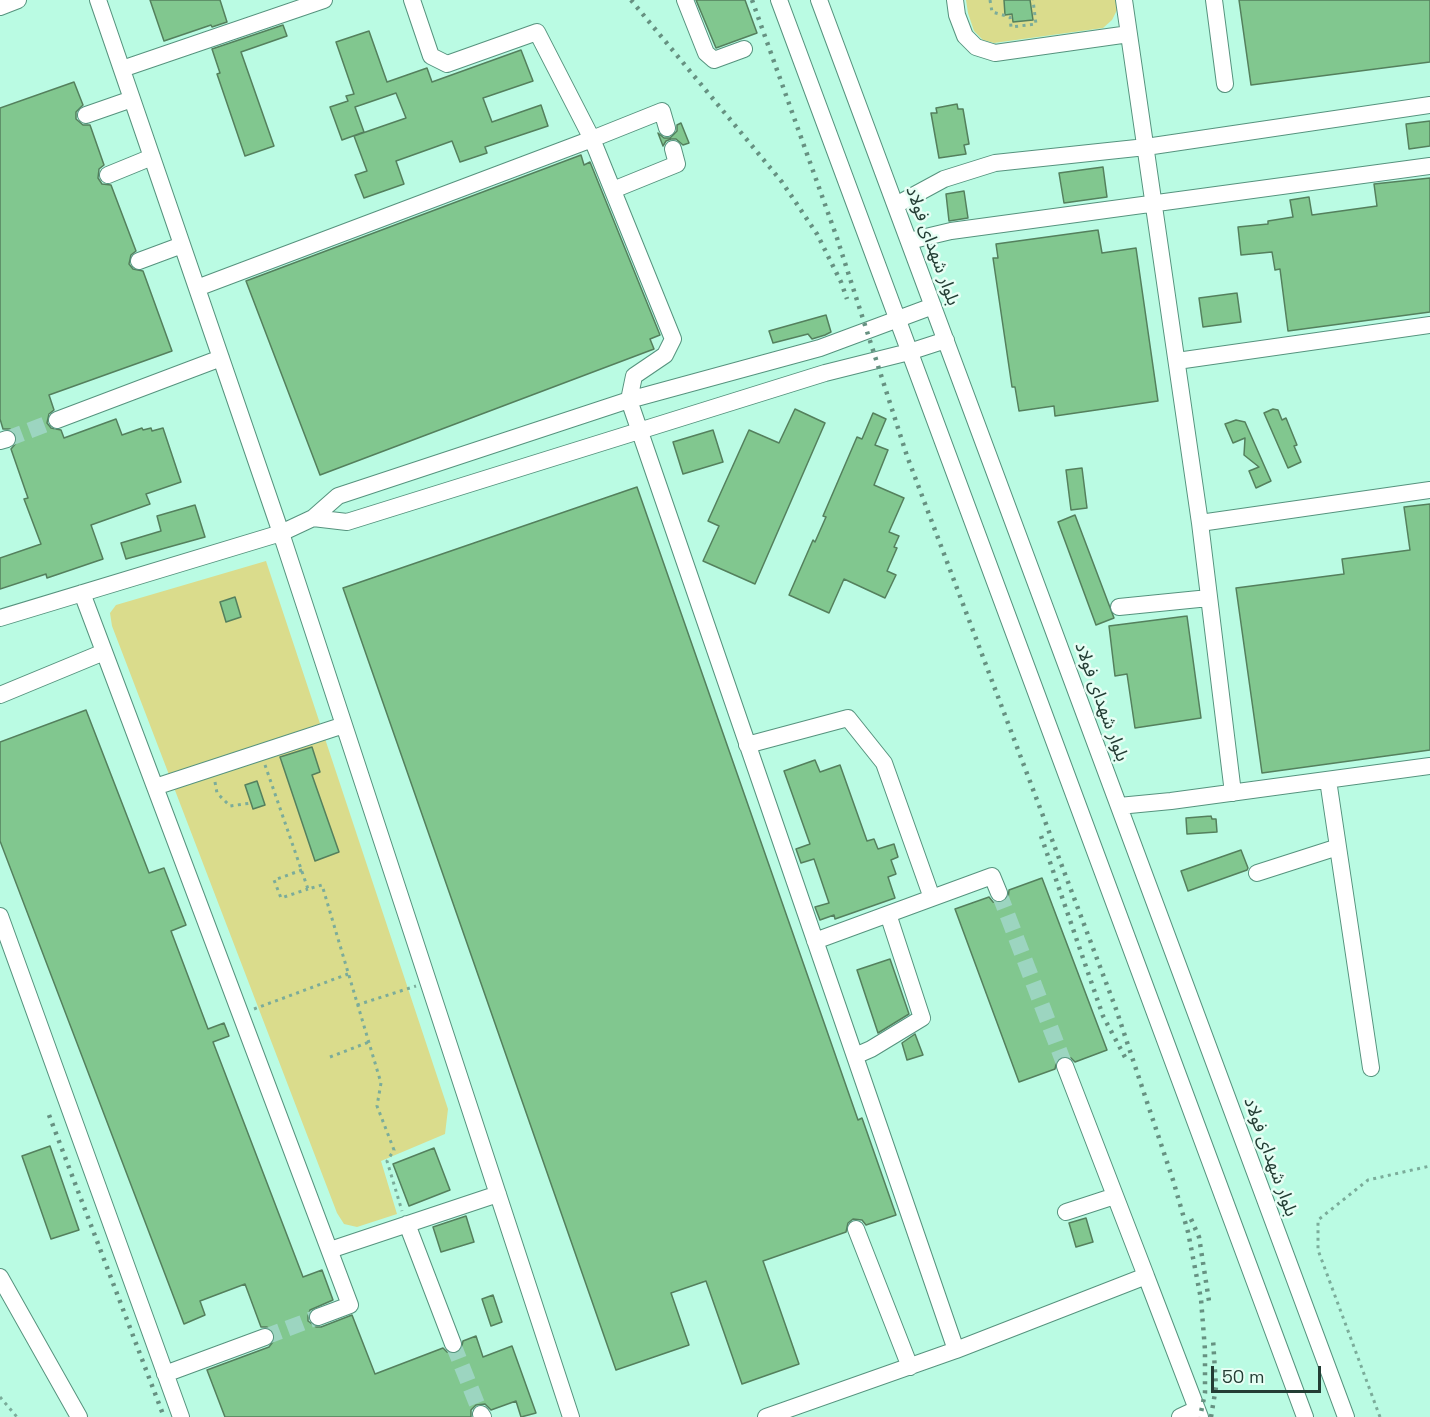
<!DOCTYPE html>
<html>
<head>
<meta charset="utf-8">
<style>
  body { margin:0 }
  #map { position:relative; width:1430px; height:1417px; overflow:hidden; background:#bafbe3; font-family:"Space Grotesk",sans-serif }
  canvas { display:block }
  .scale { position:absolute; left:1211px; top:1366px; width:110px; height:27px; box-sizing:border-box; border:3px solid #233d34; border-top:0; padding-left:8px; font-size:18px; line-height:21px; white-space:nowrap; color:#233d34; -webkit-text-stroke:4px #e6fef4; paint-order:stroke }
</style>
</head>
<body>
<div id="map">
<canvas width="1430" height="1417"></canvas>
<div class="scale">50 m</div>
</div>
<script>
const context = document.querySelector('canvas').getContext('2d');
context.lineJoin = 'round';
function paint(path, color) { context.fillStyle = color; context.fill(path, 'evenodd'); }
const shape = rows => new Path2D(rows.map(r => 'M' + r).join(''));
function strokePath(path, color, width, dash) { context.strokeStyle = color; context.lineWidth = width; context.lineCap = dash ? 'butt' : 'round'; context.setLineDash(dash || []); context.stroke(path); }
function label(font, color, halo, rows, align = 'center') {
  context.font = font + ' "Space Grotesk","Noto Sans Arabic",sans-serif'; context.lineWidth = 5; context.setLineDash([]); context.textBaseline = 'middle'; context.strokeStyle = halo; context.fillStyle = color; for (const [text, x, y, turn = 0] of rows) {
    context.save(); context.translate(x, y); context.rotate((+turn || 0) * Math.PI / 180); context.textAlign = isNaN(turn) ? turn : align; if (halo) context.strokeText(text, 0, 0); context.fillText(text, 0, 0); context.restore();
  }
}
const green = shape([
  [966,0,1116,0,1117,10,1112,20,1103,28,994,43,983,40,974,31,968,13],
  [266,561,448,1109,445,1134,381,1161,397,1214,357,1227,344,1224,337,1213,112,626,110,613,116,605]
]);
const building = shape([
  [150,0,220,0,227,22,212,27,211,25,164,41,150,0],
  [696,0,745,0,757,33,716,48,696,0],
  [1004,0,1030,0,1033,20,1013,22,1012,14,1005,15,1004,0],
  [1239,0,1430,0,1430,62,1251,85,1239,0],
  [283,25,287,36,241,52,274,146,245,156,217,74,220,73,212,49,283,25],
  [369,31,387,82,427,68,432,82,521,50,533,81,483,98,492,122,541,105,548,126,485,147,487,153,460,162,452,141,396,161,404,184,364,198,355,175,367,171,354,136,406,118,396,93,355,107,364,132,342,140,330,107,348,101,346,96,354,94,336,42,369,31],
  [74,82,83,105,76,112,76,119,83,125,90,125,104,165,99,169,98,178,102,184,111,185,136,251,131,255,129,264,133,269,143,271,172,351,49,395,54,410,49,414,47,423,51,428,61,430,64,438,116,419,122,435,142,428,143,430,151,428,152,431,163,428,181,482,146,494,150,504,91,525,103,559,47,578,46,574,0,589,0,558,41,544,24,499,28,498,11,449,17,442,17,436,10,429,3,429,0,419,0,108,74,82],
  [957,104,958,109,963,109,969,144,964,145,966,154,939,158,931,113,937,113,936,108,957,104],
  [1430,121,1430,146,1409,149,1406,124,1430,121],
  [681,123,689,143,683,145,676,139,671,139,666,141,663,146,658,133,664,138,670,138,677,131,677,125,681,123],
  [581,155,584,165,590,162,660,335,650,339,654,349,320,475,246,281,581,155],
  [1103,167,1107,197,1064,203,1059,173,1103,167],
  [1430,178,1430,312,1288,331,1280,269,1275,270,1272,252,1241,255,1238,227,1268,224,1268,221,1293,217,1290,200,1309,197,1312,215,1377,206,1374,184,1430,178],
  [964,191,968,218,949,221,946,194,964,191],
  [1098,230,1102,253,1136,248,1158,401,1055,416,1054,406,1019,411,1015,387,1012,387,993,258,998,258,996,244,1098,230],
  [1237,293,1241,322,1203,327,1199,298,1237,293],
  [826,315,831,332,825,335,812,339,808,334,773,343,769,331,826,315],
  [795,409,825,423,755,584,703,561,719,526,708,521,749,430,779,443,795,409],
  [1273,409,1278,410,1282,420,1286,418,1297,445,1294,446,1301,462,1288,468,1264,413,1273,409],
  [873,413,886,419,875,445,888,450,874,485,904,498,889,532,899,536,894,547,897,548,887,571,896,575,885,598,844,579,829,613,789,595,813,540,815,542,826,517,823,516,857,437,862,439,873,413],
  [1236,420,1245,422,1271,481,1256,488,1249,471,1259,467,1244,455,1245,438,1233,443,1225,424,1236,420],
  [713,430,723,462,683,474,673,442,713,430],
  [1082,468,1087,508,1071,510,1066,470,1082,468],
  [637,487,858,1120,862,1118,896,1215,866,1225,862,1220,853,1219,848,1223,846,1232,763,1261,799,1364,742,1384,706,1281,671,1293,689,1345,616,1370,343,588,637,487],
  [1430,504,1430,750,1262,773,1236,588,1344,574,1342,559,1410,550,1404,507,1430,504],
  [195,505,205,537,126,559,121,543,161,531,157,516,195,505],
  [1075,515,1114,618,1096,625,1058,522,1075,515],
  [235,597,241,617,226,622,220,602,235,597],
  [1187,616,1201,718,1135,728,1127,674,1115,676,1109,626,1187,616],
  [86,710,149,873,164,868,186,925,171,931,208,1029,224,1023,229,1036,213,1042,303,1277,322,1270,333,1300,310,1310,308,1316,308,1321,316,1327,321,1327,352,1315,375,1374,443,1348,447,1352,456,1354,461,1350,463,1341,476,1336,483,1357,512,1346,536,1413,521,1417,516,1401,491,1410,485,1404,476,1405,471,1410,471,1417,225,1417,207,1370,269,1347,275,1339,275,1333,267,1327,261,1327,245,1284,200,1301,205,1315,184,1324,0,841,0,742,86,710],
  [312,747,320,772,312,775,339,852,315,861,280,757,312,747],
  [815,760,820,772,840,765,867,841,874,839,878,849,894,844,898,857,891,860,896,874,888,877,895,898,835,919,834,915,820,920,815,907,829,903,814,859,801,863,796,849,810,844,784,771,815,760],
  [257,781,265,805,253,809,245,785,257,781],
  [1211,816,1212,819,1216,819,1217,832,1187,834,1186,818,1211,816],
  [1241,850,1248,868,1247,870,1188,891,1181,871,1241,850],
  [1042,878,1107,1050,1075,1062,1071,1058,1062,1056,1057,1060,1055,1069,1019,1082,955,909,989,897,993,902,1002,903,1008,899,1009,890,1042,878],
  [890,959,909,1014,878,1033,857,970,890,959],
  [915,1034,923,1055,907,1060,902,1043,915,1034],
  [50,1146,79,1230,51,1239,22,1156,50,1146],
  [434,1148,450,1190,409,1206,393,1164,434,1148],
  [466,1216,474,1242,441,1252,433,1227,466,1216],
  [1086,1218,1093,1242,1076,1247,1069,1223,1086,1218],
  [493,1295,502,1322,491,1326,482,1299,493,1295]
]);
const minorTunnel = shape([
  [7,439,57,420],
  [999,893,1065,1066],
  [265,1337,318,1317],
  [453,1344,481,1414]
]);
const path = shape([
  [990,0,992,12,1010,17,1011,27,1036,24,1033,0],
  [265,765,308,889,322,885,381,1083,377,1106,394,1150,387,1161,402,1211],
  [215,782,217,793,230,806,251,803],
  [302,870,274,880,281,898,308,889],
  [357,1005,416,986],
  [254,1009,348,974],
  [330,1057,369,1042],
  [0,1397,17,1417],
  [1380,1417,1318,1250,1318,1220,1368,1180,1430,1166]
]);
const minor = shape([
  [412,0,431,56,447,64,537,32,592,139,662,111,667,128],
  [685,0,706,53,714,60,744,49],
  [779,0,1305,1417],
  [819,0,1346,1417],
  [955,0,957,15,965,36,976,47,995,53,1129,34],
  [1124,0,1200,523,1233,793],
  [1214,0,1225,84],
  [0,7,18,0],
  [122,69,324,0],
  [86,115,132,99],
  [108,175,152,157],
  [613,190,677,164,673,149],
  [896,205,944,179,995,163,1146,147,1430,105],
  [909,241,951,231,1430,166],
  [139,261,182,245],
  [197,288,592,139,673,339,665,355,634,376,629,400,956,1350,766,1417],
  [933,306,820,348,629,400,338,496,313,518,347,522,825,373,909,352,946,340],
  [1177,361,1430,325],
  [57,420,221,358],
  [0,441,7,439],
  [313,518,281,533,571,1417],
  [1200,523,1430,490],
  [82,593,350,1305,318,1317],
  [1119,607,1209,598],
  [0,618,281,533,98,0],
  [0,695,104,652],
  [747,745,848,718,884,763,932,898,815,941],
  [1328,780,1371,1068],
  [155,787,344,725],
  [1119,806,1171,801,1430,766],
  [1257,873,1338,847],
  [932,898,992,876,999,893],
  [0,916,181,1417],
  [855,1056,871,1049,922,1018,888,914],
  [1065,1066,1146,1276],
  [1066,1212,1115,1196],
  [407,1224,453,1344],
  [856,1229,910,1367],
  [330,1250,498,1194],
  [0,1277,79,1417],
  [956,1350,1146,1276,1200,1417],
  [165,1374,265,1337],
  [481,1414,483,1417],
  [1180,1417,1197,1409]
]);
const rail = shape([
  [631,0,782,182,817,234,841,282,847,299],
  [752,0,837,238,907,456,1116,1009,1173,1180,1188,1232,1201,1299,1205,1350,1205,1393,1200,1417],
  [1041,836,1103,1016,1126,1059],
  [49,1115,164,1417],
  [1191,1219,1199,1237,1209,1301],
  [1211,1417,1216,1387,1213,1339]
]);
const streetNames = [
  ["بلوار شهدای فولاد",932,246,70],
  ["بلوار شهدای فولاد",1101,702,70],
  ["بلوار شهدای فولاد",1270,1157,70]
];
paint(green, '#dadc8c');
paint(building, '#81c78f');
strokePath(building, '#54805d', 1.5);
strokePath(minorTunnel, '#9cd5c0', 16, [16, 8]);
strokePath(minor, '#56937e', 18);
strokePath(path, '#7bac9a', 3, [3, 4.5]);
strokePath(minor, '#fff', 16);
strokePath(rail, '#669181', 4.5, [3, 6]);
label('18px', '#233d34', '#e6fef4', streetNames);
</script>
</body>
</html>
